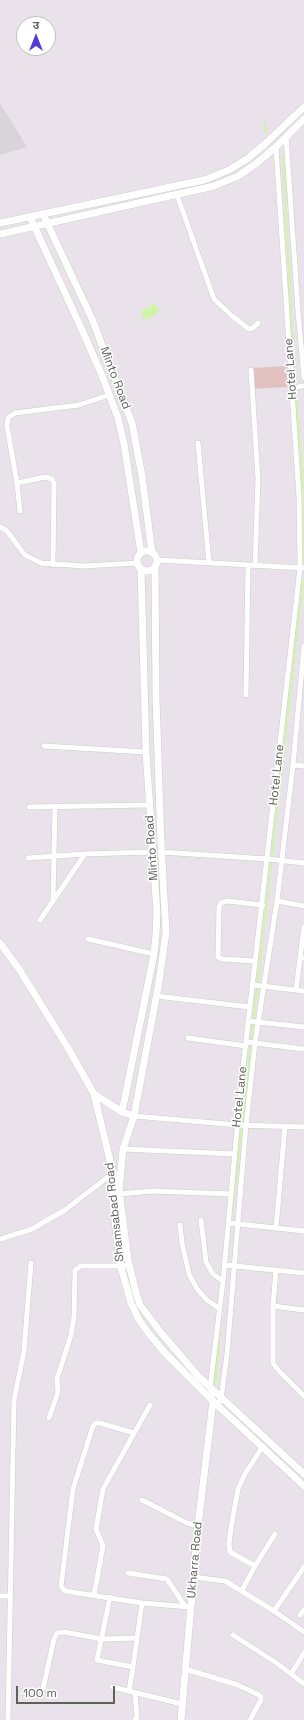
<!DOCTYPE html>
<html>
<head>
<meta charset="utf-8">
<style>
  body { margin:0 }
  #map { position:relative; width:304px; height:1720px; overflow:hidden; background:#eae2eb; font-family:"Space Grotesk","Noto Sans Devanagari",sans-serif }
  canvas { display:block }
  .north { position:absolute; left:16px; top:16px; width:40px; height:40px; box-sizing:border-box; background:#fff; border:1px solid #bec0bd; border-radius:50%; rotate:0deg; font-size:11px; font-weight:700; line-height:16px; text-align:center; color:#5d615a }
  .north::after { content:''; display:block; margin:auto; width:14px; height:18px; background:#513dd6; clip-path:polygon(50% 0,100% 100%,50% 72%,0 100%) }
  .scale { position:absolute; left:16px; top:1686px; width:99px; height:18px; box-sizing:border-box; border:2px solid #5d615a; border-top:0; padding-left:5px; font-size:12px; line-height:14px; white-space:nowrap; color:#5d615a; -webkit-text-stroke:3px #fff; paint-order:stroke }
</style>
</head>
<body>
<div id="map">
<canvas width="304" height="1720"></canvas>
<div class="north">उ</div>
<div class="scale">100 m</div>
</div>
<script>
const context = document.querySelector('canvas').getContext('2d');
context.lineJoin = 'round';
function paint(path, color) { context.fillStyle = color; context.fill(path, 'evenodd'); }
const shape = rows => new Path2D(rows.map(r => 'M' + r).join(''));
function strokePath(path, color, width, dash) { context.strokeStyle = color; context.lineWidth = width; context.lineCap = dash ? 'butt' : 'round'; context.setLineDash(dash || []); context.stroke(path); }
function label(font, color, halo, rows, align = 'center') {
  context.font = font + ' "Space Grotesk",sans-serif'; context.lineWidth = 3; context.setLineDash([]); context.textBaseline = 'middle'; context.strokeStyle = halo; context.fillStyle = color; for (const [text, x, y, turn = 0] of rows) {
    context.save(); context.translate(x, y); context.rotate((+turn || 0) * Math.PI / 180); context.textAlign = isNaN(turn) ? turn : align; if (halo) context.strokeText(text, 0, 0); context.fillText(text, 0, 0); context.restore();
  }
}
const industrial = shape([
  [0,103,27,147,0,155]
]);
const green = shape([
  [286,366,287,387,254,389,253,368]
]);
const water = shape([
  [154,303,160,311,148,319,144,319,142,316,142,311]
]);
const stream = shape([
  [264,122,266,132],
  [283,157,295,383,304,494,304,562],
  [230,1230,303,581],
  [215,1385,220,1329]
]);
const minor = shape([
  [286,136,298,311,304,378],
  [177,195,214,299,231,315,249,329,253,328,258,323],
  [251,370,258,479,255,566],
  [292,388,304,386],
  [198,443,209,563],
  [17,483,45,477,52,479,54,484,53,565],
  [20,511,17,483,7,426,8,418,15,413,79,405,109,395],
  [0,527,7,531,25,555,41,563,84,566,137,563],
  [157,560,304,568],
  [246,695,248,565],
  [44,746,146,752],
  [293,765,304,766],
  [29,807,149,805],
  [161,852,268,859,304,863],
  [28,858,85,854,151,852],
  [53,900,55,807],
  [277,901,304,906],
  [40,920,85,854],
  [88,939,154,954],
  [300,958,304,927],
  [255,961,222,959,218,957,219,907,221,903,227,901,263,905],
  [253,985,304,991],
  [296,990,300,958,304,958],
  [156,996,250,1007],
  [248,1021,304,1027],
  [188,1038,246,1046],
  [246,1042,304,1049],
  [134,1116,238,1125,304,1127],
  [123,1149,235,1154],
  [119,1194,153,1191,231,1194],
  [201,1220,206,1262,213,1274,223,1281],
  [229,1223,304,1231],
  [180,1225,182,1243,189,1274,197,1289,208,1301,220,1309],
  [276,1228,285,1126],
  [0,1239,32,1229,65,1210,113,1173,115,1173],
  [225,1265,304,1273],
  [276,1270,273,1306,273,1363,278,1370,304,1396],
  [273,1306,304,1310],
  [213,1400,210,1388,223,1281,242,1076,300,568,299,497,276,147],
  [217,1405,221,1399,227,1354,246,1125,255,1043,277,901,293,765,304,646],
  [49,1418,58,1392,57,1379,71,1335,74,1317,75,1270,81,1266,130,1266],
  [134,1433,100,1423,96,1423,93,1426,73,1489,61,1586,65,1591,142,1603,190,1607],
  [142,1500,187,1523,198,1526],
  [255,1566,275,1534],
  [128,1573,167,1579,185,1606],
  [193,1577,225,1581,274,1611,304,1632],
  [242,1590,255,1566,230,1552,229,1544,231,1528,238,1489,245,1474,263,1446],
  [94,1595,103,1546,96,1529,103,1489,150,1405],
  [0,1596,10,1596],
  [110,1597,97,1660,133,1667,129,1691],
  [274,1611,304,1567],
  [300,1615,304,1610],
  [233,1635,278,1664,304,1684],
  [133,1667,142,1603],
  [185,1669,238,1685,259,1695,261,1697,261,1700,250,1720],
  [291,1674,304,1653],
  [112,1687,182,1704],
  [43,1689,54,1639,57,1633,64,1632,102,1639,136,1638],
  [135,1693,137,1717,135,1720],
  [8,1720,14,1400,24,1351,31,1263]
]);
const tertiary = shape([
  [43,214,92,319,132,423,142,476,152,553],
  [30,217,83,332,103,378,118,418,124,444,141,553],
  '137 561a10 10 0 1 1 20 0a10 10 0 1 1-20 0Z',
  [122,1112,154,954,156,934,157,913,146,752,141,570],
  [134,1116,159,982,166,932,161,843,156,698,155,567],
  [181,1720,198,1526,213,1401]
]);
const secondary = shape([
  [0,223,204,180,229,170,247,159,265,144,304,107],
  [0,234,214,186,238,176,257,163,276,147,304,119],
  [0,943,19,969,68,1048,94,1094,113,1173,113,1205,121,1267,131,1303,139,1320,150,1335,166,1354,213,1401,304,1486],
  [94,1094,122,1112,134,1116,123,1149,119,1190,128,1260,136,1293,140,1305,162,1334,198,1376,304,1474]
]);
const streetNames = [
  ["Hotel Lane",291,369,-94],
  ["Minto Road",115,378,69],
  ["Hotel Lane",277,775,-84],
  ["Minto Road",152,848,-94],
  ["Hotel Lane",240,1097,-84],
  ["Shamsabad Road",115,1212,-96],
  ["Ukharra Road",195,1560,-85]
];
paint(industrial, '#d8d4da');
paint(green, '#e1c2c0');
paint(water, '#cff5a8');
strokePath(stream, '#cff5a8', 2);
strokePath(minor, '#cacec8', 6);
strokePath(tertiary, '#cacec8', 8);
strokePath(secondary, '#cdd2ca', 8);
strokePath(minor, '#fff', 5);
strokePath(tertiary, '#fff', 7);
strokePath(secondary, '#fff', 7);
label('12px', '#5d615a', '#fff', streetNames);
</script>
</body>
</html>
